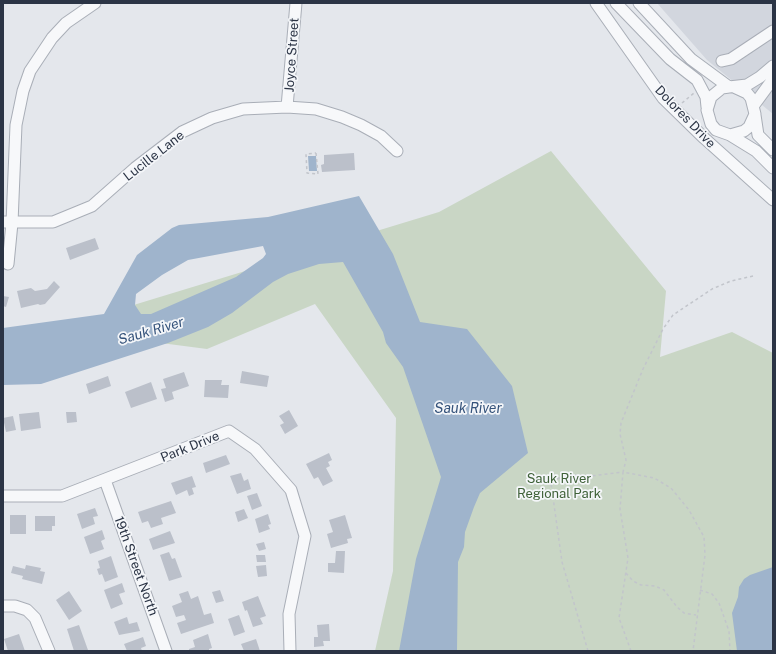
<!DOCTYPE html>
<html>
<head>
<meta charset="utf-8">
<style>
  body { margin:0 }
  #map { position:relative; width:776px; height:654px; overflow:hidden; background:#e4e7ec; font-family:"Public Sans",sans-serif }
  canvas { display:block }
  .frame { position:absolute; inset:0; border:4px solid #2b3445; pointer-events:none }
</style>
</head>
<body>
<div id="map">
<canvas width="776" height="654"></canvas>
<div class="frame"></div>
</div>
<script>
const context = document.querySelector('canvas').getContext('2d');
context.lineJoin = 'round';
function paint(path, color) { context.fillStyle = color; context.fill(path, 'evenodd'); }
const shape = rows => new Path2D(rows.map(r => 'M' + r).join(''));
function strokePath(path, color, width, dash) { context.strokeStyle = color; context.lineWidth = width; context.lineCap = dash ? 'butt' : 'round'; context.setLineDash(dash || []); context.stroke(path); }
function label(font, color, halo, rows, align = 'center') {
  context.font = font + ' "Public Sans",sans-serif'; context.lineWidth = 3.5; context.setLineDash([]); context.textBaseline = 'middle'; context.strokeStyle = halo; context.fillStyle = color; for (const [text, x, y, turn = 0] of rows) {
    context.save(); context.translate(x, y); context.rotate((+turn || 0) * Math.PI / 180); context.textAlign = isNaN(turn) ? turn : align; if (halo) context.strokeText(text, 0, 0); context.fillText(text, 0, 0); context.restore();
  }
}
const built = shape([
  [657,3,773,3,773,114,707,60]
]);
const green = shape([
  [551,151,666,291,660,357,732,332,773,353,773,651,375,651,393,571,396,418,315,304,207,349,161,343,104,314,439,212]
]);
const water = shape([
  [308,156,316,156,317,171,309,171],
  [359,196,393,254,420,322,467,329,512,386,528,453,480,493,474,507,465,532,464,547,458,562,457,651,399,651,416,559,441,477,403,367,386,343,383,332,343,262,319,264,288,274,273,282,232,313,208,327,168,343,41,384,3,385,3,328,104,314,137,255,172,228,179,225,268,217],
  [263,246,266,254,263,258,236,277,151,314,141,314,135,305,136,294,162,275,188,260],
  [773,567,773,651,737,651,732,613,738,597,739,587,744,579,750,575]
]);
const building = shape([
  [354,153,355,170,322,172,321,165,324,164,324,155],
  [95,238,99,249,70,260,66,248],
  [54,281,60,287,45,304,40,305,38,304,21,308,17,291,31,288,35,291,47,289],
  [3,296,9,297,6,307,3,306],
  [242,371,269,376,267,387,240,383],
  [184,372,189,386,172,392,174,399,165,402,161,389,166,388,163,379],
  [108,376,111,386,89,394,86,384],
  [205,380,222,380,221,385,229,385,228,398,204,397],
  [151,382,157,399,131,408,125,392],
  [289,410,298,426,285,434,280,425,284,423,279,416],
  [39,412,41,428,21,431,19,414],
  [66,412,76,412,77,422,67,423],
  [13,416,16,430,6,432,3,418],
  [329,453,332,460,328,462,330,466,326,468,333,481,323,486,318,477,314,479,306,464],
  [226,455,230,464,206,473,203,463],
  [241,473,244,481,248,479,251,489,237,494,230,476],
  [192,476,196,487,192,488,194,494,189,496,187,490,176,495,171,483],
  [257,493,262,506,252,510,247,496],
  [171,501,176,513,161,518,163,524,151,528,148,521,142,523,138,512],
  [95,508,98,516,93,517,95,524,82,529,77,514],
  [244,509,248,518,238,522,235,512],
  [268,514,271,524,268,525,270,529,259,533,255,519],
  [10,515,26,515,26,534,10,534],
  [345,515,352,538,347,539,348,543,331,548,327,534,333,532,329,520],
  [35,516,55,516,55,526,52,526,52,531,35,531],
  [102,530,105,539,101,541,104,549,90,554,84,537],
  [170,531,175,543,153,550,149,539],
  [264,542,266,549,259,551,256,544],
  [336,551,345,551,344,573,328,572,328,563,335,563],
  [169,552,172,559,175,558,182,577,169,581,160,555],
  [256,555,265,555,266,562,257,562],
  [111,556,118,577,105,582,102,574,99,575,97,569,100,568,98,561],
  [26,565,41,568,40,571,45,572,42,584,22,579,23,576,11,573,13,566,25,569],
  [266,565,267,576,258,577,256,566],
  [122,583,125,592,119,594,123,604,111,609,104,590],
  [220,590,224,601,216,603,212,592],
  [69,591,82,611,69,620,56,600],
  [188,591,191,599,198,596,204,615,211,613,214,623,181,634,177,623,186,620,184,615,176,617,172,606,182,602,179,594],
  [258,596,266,616,260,618,263,624,253,627,247,610,245,611,242,602],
  [239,615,245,632,234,636,228,619],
  [127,617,129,624,137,622,140,631,119,635,114,622],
  [329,624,330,641,323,641,324,646,314,647,314,637,318,637,317,625],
  [79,625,88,650,86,651,74,651,67,629],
  [19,634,25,651,8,651,4,639],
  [208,634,212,648,209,649,209,651,189,651,189,649,195,647,193,640],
  [143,637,146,646,141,648,142,651,127,651,124,644],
  [256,639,260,651,244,651,241,644]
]);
const path = shape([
  [682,103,694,93],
  [316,153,318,174,307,173,306,154,316,153],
  [626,573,633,581,641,585,655,586,664,590,677,607,684,613,696,615],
  [700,590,712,594,719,603,729,631,730,651],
  [588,651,562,562,551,483,559,478,569,475,591,476,623,472,626,460,620,434,621,423,643,369,663,329,673,315,712,289,731,281,753,276],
  [631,651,619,618,628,558,620,509,623,472,654,478,671,488,689,510,704,537,705,555,693,651]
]);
const minor = shape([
  [596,3,663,98,704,138,773,200],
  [616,3,670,59,697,80,706,97,707,107],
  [639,3,691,59,729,87],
  [722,61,731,59,773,31],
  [734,87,747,93,751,98,755,114,749,127,744,131,730,135,716,130,711,124,707,110,711,97,722,88,729,87,747,85,760,77,773,66],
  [754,105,773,79],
  [287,107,296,3],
  [755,115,758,135,773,150],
  [730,135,756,151,773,168],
  [3,222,53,222,92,206,135,168,182,132,212,118,243,109,287,107,316,109,342,117,361,125,381,136,397,151],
  [8,264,12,223,16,125,23,91,30,71,52,38,66,23,95,3],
  [105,480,166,651],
  [3,496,62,496,229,431,255,449,291,490,305,536,289,614,290,651],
  [3,606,15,606,27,610,35,618,49,651]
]);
const streetNames = [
  ["Joyce Street",292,55,-86],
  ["Dolores Drive",685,117,46],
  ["Lucille Lane",154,156,-38],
  ["Park Drive",190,447,-22],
  ["19th Street North",136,566,70]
];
const parkNames = [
  ["Sauk River",559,479],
  ["Regional Park",559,494]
];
const waterNames = [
  ["Sauk River",151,331,-16],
  ["Sauk River",468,409]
];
paint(built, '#d2d6de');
paint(green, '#c9d6c5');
paint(water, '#9fb4cc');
paint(building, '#bbc0ca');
strokePath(minor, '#a9aeb7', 13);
strokePath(path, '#c2c5cb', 1.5, [3, 3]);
strokePath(minor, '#f7f8fa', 11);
label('13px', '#2b3445', '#f4f6f9', streetNames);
label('13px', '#3f6138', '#f4f6f9', parkNames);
label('italic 14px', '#34527a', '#f4f6f9', waterNames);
</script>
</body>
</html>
